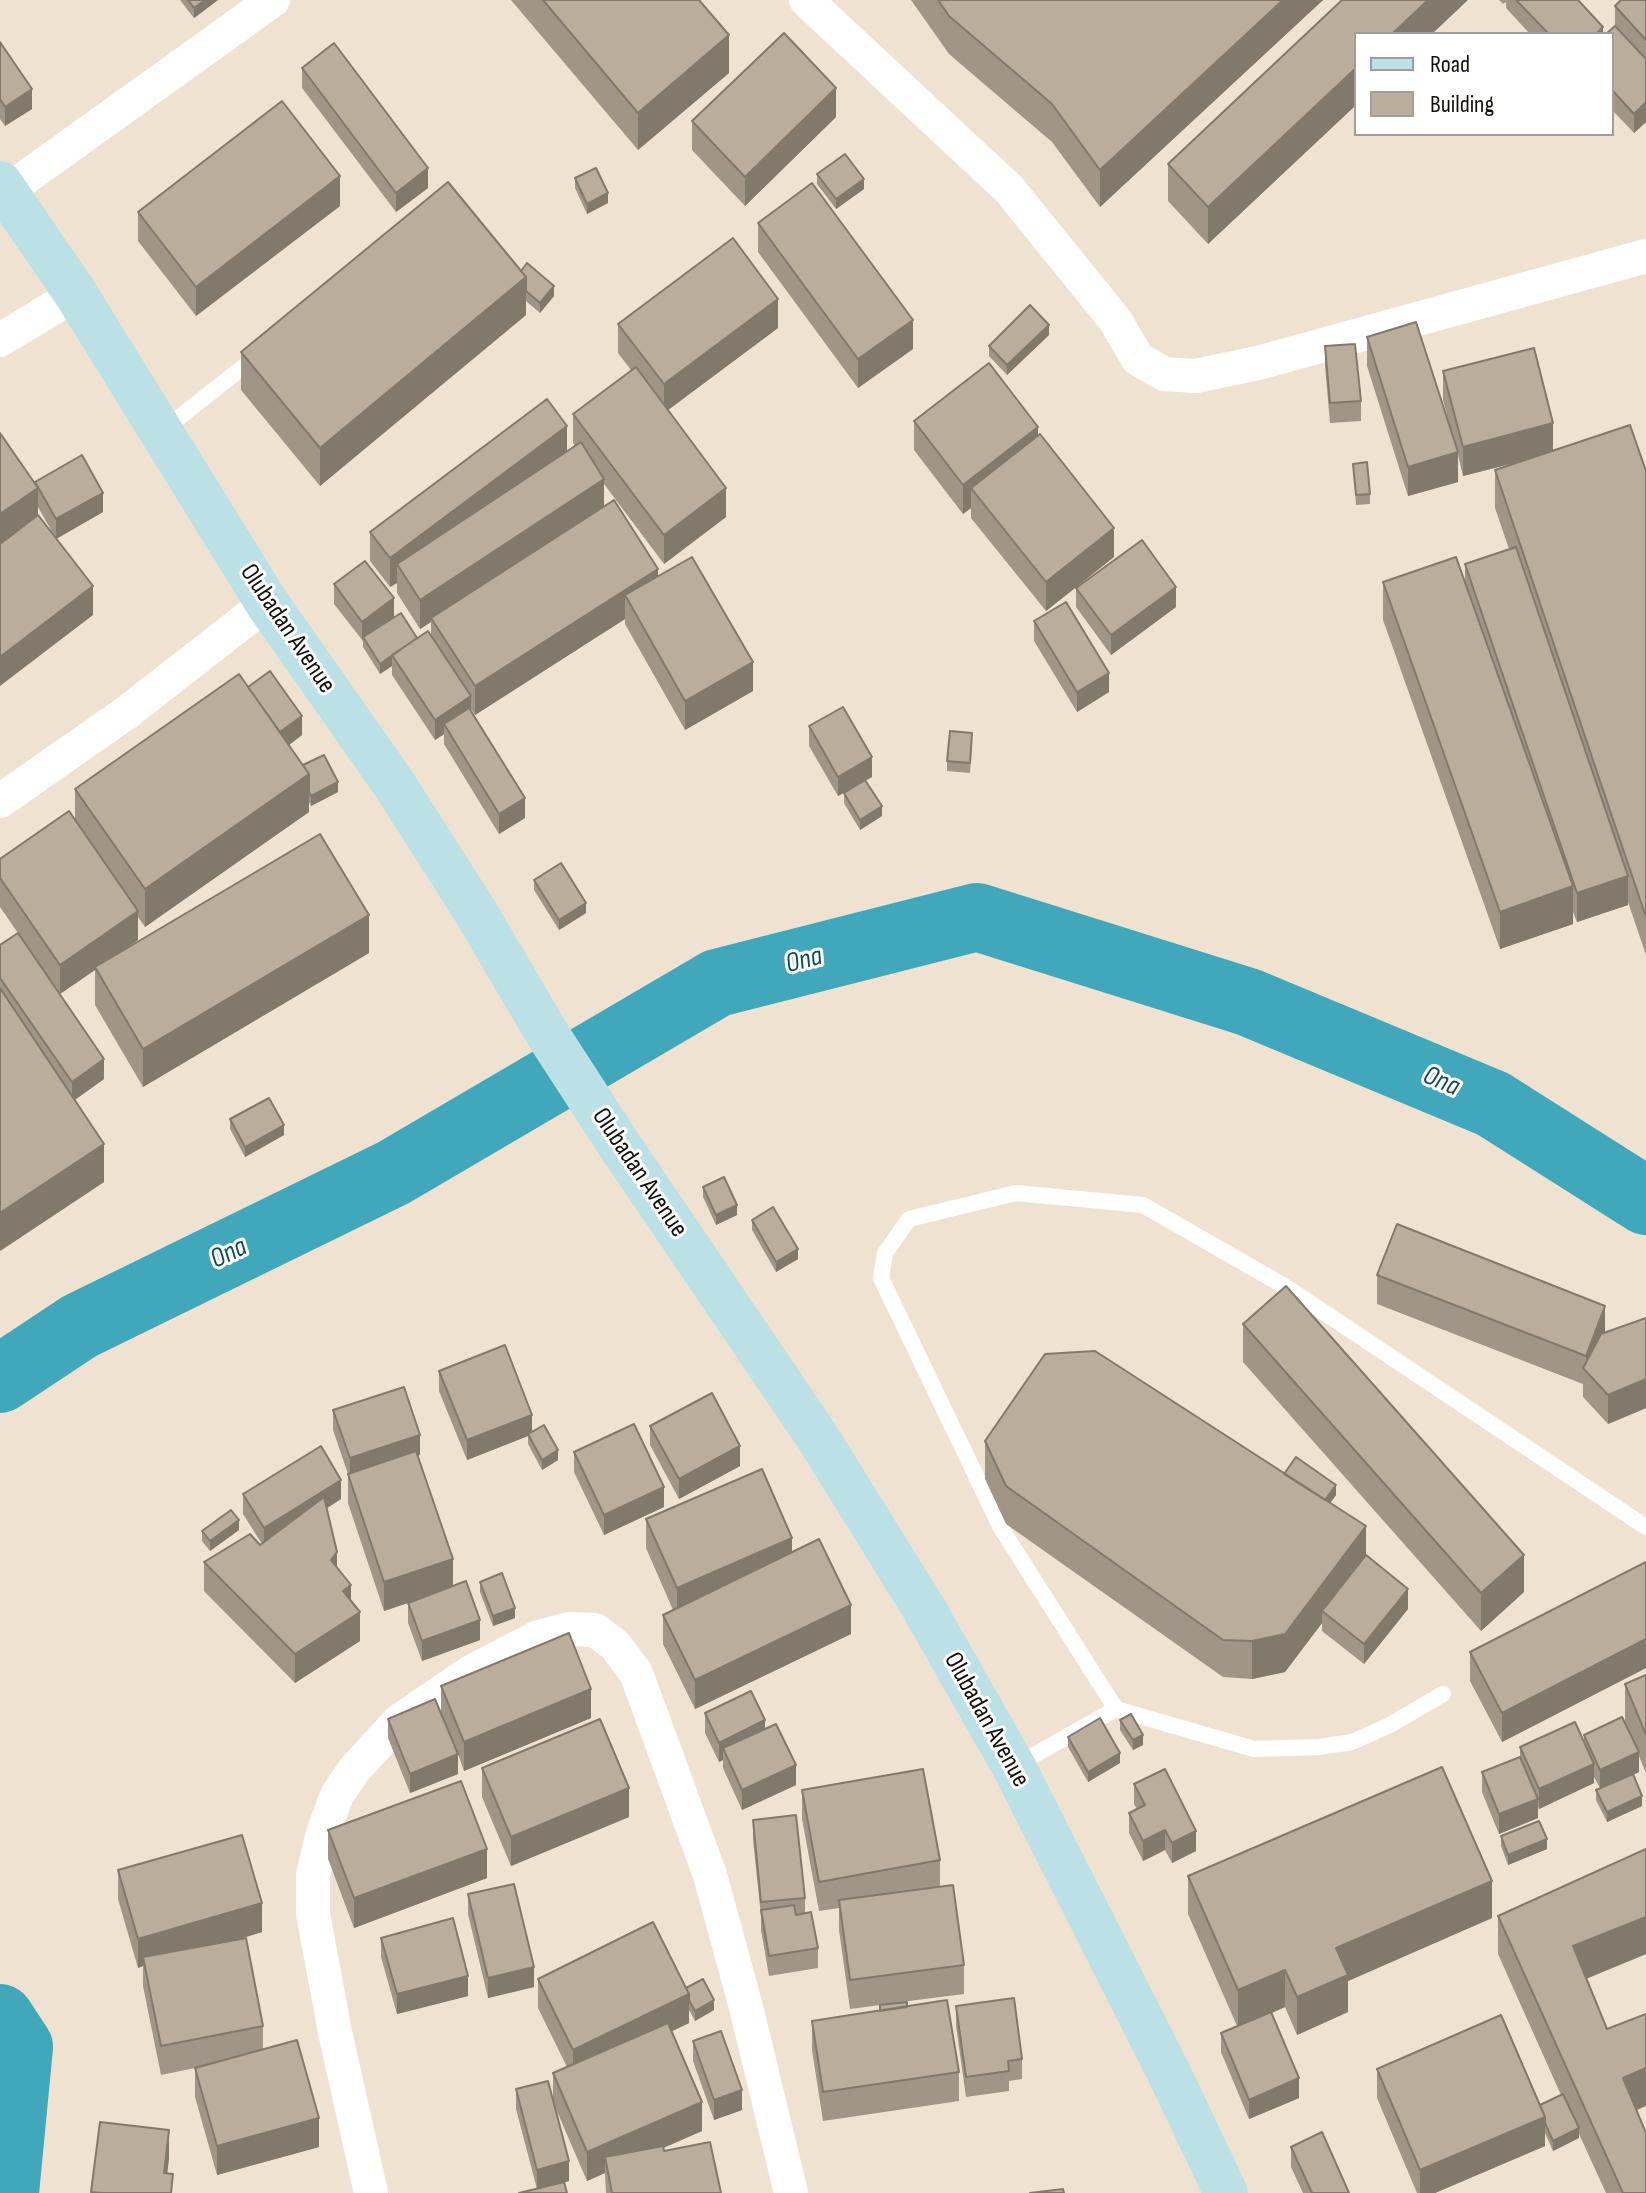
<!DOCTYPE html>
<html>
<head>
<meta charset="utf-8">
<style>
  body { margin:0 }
  #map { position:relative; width:1646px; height:2193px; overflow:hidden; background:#f0e2d0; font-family:"Sofia Sans Condensed",sans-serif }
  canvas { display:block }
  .legend { position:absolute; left:1354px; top:32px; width:260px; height:104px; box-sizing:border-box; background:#fff; border:2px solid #a09e9c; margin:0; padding:10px 14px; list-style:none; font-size:24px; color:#120d07 }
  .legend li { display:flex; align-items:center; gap:16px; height:40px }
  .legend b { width:40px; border:2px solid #a09e9c }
</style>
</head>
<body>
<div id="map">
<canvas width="1646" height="2193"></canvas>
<ul class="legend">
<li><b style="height:10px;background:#bbe1e7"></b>Road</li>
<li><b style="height:22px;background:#baad9c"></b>Building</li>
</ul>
</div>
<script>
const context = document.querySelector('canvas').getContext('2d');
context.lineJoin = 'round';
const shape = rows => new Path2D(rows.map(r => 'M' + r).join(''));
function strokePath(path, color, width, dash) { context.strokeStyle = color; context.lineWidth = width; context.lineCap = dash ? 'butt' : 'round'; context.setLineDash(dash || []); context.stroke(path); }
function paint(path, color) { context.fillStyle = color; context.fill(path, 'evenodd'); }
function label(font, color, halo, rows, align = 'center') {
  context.font = font + ' "Sofia Sans Condensed",sans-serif'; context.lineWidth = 6; context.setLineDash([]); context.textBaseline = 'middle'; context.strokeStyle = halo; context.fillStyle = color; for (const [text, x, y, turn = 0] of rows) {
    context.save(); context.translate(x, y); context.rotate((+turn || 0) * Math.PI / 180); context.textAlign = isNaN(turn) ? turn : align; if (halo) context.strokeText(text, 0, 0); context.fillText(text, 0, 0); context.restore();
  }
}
const river = shape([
  [0,1379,80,1326,393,1173,717,983,977,917,1248,1002,1493,1104,1646,1201],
  [0,2018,19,2047,5,2193]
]);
const lane = shape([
  [162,431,257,356],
  [1116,1709,1254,1749,1319,1747,1352,1742,1390,1725,1443,1694],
  [1015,1766,1116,1709,1001,1528,881,1278,885,1253,909,1219,1016,1193,1143,1205,1286,1287,1646,1527]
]);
const street = shape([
  [806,0,1009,189,1115,320,1138,359,1164,374,1196,376,1258,363,1646,256],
  [7,191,273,0],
  [0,340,76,294],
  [0,801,126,713,267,603],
  [371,2193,335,2032,313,1914,313,1875,323,1833,337,1795,354,1770,399,1721,471,1672,536,1638,569,1629,595,1630,615,1645,636,1673,710,1875,746,2007,791,2193]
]);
const secondary = shape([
  [0,183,76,294,267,603,394,784,475,911,548,1035,618,1143,818,1438,923,1607,1014,1767,1169,2073,1226,2193]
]);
const wall = shape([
  [180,0,218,0,194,18],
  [511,0,699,0,729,73,638,150],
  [911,0,1323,0,1100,207,1052,142,949,54],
  [1499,0,1578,0,1603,34,1530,34,1506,8,1506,2,1503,4],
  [1646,0,1646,122,1634,133,1612,110,1612,34,1615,26,1615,6],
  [1356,34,1356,105,1208,244,1168,201,1168,164],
  [0,42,32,109,5,126,0,119],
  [302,68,428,188,396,212,302,88],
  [836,117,745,206,692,150,692,121],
  [817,174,864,189,836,209,817,184],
  [575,178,608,203,587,214,575,188],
  [340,206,196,316,138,241,138,212],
  [758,223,913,349,858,388,758,252],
  [521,271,554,296,540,313,526,301,526,315,320,486,241,390,241,352],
  [618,324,778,328,668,410,726,517,664,564,604,484,604,507,658,577,753,691,685,730,625,624,625,619,475,715,471,709,471,711,525,818,499,834,444,744,444,734,435,740,392,675,392,666,380,674,363,647,363,641,334,604,334,584,394,617,417,638,431,635,431,622,420,629,397,593,397,583,390,587,370,561,370,532,567,451,575,446,573,443,573,414,631,370,618,353],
  [1049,335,1007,375,989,356,989,346],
  [1367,337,1454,441,1443,400,1443,371,1553,450,1646,471,1646,955,1628,902,1628,905,1577,922,1573,912,1573,924,1500,949,1383,620,1383,582,1465,580,1465,564,1509,549,1495,508,1495,470,1526,460,1463,476,1458,455,1458,482,1408,496,1367,366],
  [1325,346,1361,401,1361,421,1330,423,1325,366],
  [914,421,1038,435,1114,557,1046,611,971,518,971,508,963,514,914,450],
  [0,433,35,484,103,512,56,539,38,507,38,515,93,615,16,532,0,543],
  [1353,464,1370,494,1370,504,1356,505],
  [1076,588,1176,607,1111,655,1076,607],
  [1034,621,1109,692,1077,712,1034,641],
  [248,687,302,735,289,745,303,765,338,792,311,806,309,802,309,812,145,927,138,917,138,940,124,949,369,953,143,1087,95,1005,95,970,60,994,0,907,0,859,75,820,75,789],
  [809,726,872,777,866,780,882,816,860,830,844,803,844,793,847,791,838,796,809,746],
  [972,743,970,773,947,771,947,761],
  [534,880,586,913,559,930,534,890],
  [0,945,104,1079,74,1100,104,1182,0,1251],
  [230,1119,284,1135,245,1157,230,1129],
  [703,1187,737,1215,716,1225,703,1197],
  [752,1220,798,1259,776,1272,752,1230],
  [1377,1275,1605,1332,1646,1318,1646,1408,1608,1424,1583,1397,1583,1384,1377,1304],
  [1243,1324,1524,1592,1481,1631,1243,1362],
  [439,1371,532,1432,558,1460,542,1470,528,1444,528,1436,467,1460,439,1391],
  [333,1410,420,1455,418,1455,453,1586,480,1640,422,1661,408,1623,408,1603,416,1600,384,1611,348,1503,348,1474,333,1430],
  [650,1426,740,1466,679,1499,650,1445],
  [985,1441,1284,1474,1336,1495,1330,1503,1366,1556,1408,1609,1364,1664,1322,1631,1322,1623,1285,1672,1252,1679,1223,1677,1006,1524,985,1479],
  [574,1452,664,1507,604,1535,574,1472],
  [243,1494,341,1499,326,1509,337,1568,351,1601,360,1641,295,1683,204,1591,204,1562,262,1544,243,1514],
  [646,1519,792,1552,851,1634,695,1709,663,1644,663,1615,673,1610,646,1548],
  [239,1530,210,1551,202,1541,202,1531],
  [1646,1562,1646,1668,1502,1742,1470,1681,1470,1652],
  [480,1582,515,1618,493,1626,480,1592],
  [1646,1675,1646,1773,1639,1756,1639,1772,1633,1775,1642,1806,1607,1822,1596,1800,1596,1790,1600,1788,1594,1777,1594,1783,1539,1809,1538,1806,1538,1818,1499,1834,1482,1792,1482,1772,1520,1757,1520,1747,1584,1741,1584,1735,1625,1722,1625,1684],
  [441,1686,591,1718,464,1771,458,1754,458,1774,410,1793,388,1738,388,1719,441,1714],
  [705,1713,765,1729,796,1785,742,1810,723,1768,723,1760,719,1762,705,1733],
  [1120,1720,1143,1745,1133,1750,1120,1730],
  [1068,1737,1120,1763,1088,1782,1068,1747],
  [482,1768,629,1817,511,1866,482,1797],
  [1134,1784,1196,1851,1172,1863,1165,1850,1143,1861,1129,1833,1129,1813,1137,1809,1134,1804],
  [802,1790,940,1860,940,1887,964,1965,964,1994,901,2002,907,2007,959,2072,959,2101,823,2121,812,2050,812,2021,880,2011,880,2005,850,2009,839,1930,839,1908,819,1911,802,1819],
  [753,1820,805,1898,805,1914,818,1948,818,1968,769,1976,761,1930,761,1916,753,1840],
  [328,1830,487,1878,354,1928,328,1859],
  [1501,1836,1547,1849,1508,1865,1501,1846],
  [1646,1849,1646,1954,1586,1979,1637,2110,1646,2193,1606,2193,1579,2134,1579,2138,1553,2151,1545,2133,1545,2146,1435,2193,1417,2193,1377,2098,1377,2069,1540,2105,1561,2095,1498,1954,1498,1916],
  [118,1870,262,1932,237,1940,263,2026,263,2049,319,2147,217,2175,195,2097,195,2068,161,2075,143,1986,143,1966,138,1968,118,1899],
  [1188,1876,1492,1918,1348,1981,1348,2012,1297,2035,1285,2007,1271,2013,1299,2098,1249,2119,1221,2052,1221,2033,1237,2026,1188,1914],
  [468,1894,534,1987,488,1998,468,1914],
  [381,1938,468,1996,397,2014,381,1957],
  [538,1979,686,1988,714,2010,695,2021,689,2010,689,2023,672,2031,702,2131,663,2148,664,2151,721,2193,606,2193,605,2173,587,2181,553,2102,569,2181,537,2189,516,2109,516,2089,553,2102,553,2073,567,2067,538,2008],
  [956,2006,1022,2059,1022,2079,1009,2081,1009,2091,966,2097,956,2026],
  [693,2041,742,2110,714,2120,693,2061],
  [1291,2147,1349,2193,1303,2193,1291,2167]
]);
const shadedWall = shape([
  [205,0,218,0,194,18,194,8],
  [1283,0,1323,0,1100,207,1100,170],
  [1428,0,1468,0,1432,34,1392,34],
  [1603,27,1603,34,1596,34],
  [729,35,729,73,638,150,638,113],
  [1356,68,1356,105,1208,244,1208,207],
  [836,88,836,117,745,206,745,177],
  [32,89,32,109,5,126,5,107],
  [1646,102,1646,122,1634,133,1634,114],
  [428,168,428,188,396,212,396,193],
  [340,176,340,206,196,316,196,287],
  [864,179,864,189,836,209,836,199],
  [608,193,608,203,587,214,587,204],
  [526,277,526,315,320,486,320,448],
  [554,286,554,296,540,313,540,303],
  [778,299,778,328,664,413,664,384],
  [913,320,913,349,858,388,858,359],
  [1049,325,1049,335,1007,375,1007,365],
  [1553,423,1553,453,1463,476,1463,447],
  [567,426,567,455,397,564,397,583,390,587,390,558],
  [1038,427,1038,456,971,488,971,508,963,514,963,485],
  [1458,452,1458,482,1408,496,1408,467],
  [604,479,604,508,431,618,431,622,420,629,420,600],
  [38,488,38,517,0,543,0,514],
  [726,488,726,517,664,564,664,535],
  [103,493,103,512,56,539,56,519],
  [1114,528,1114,557,1046,611,1046,582],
  [658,569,658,598,625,595,625,619,475,715,475,686],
  [93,586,93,615,0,686,0,657],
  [1176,587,1176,607,1111,655,1111,635],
  [394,598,394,617,363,637,362,642,362,622],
  [392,656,392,666,380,674,380,664],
  [753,662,753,691,685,730,685,701],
  [1109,673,1109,692,1077,712,1077,692],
  [471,696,471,716,444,724,444,734,435,740,435,720],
  [302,716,302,735,275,756,275,736],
  [872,757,872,777,838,796,838,777],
  [309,774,309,812,145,927,145,889],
  [338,782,338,792,311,806,311,796],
  [525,798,525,818,499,834,499,814],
  [882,806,882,816,860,830,860,820],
  [1628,876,1628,905,1577,922,1577,893],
  [1573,886,1573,924,1500,949,1500,912],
  [586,903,586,913,559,930,559,920],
  [138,911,138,940,96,969,95,967,95,970,60,994,60,965],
  [369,915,369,953,143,1087,143,1049],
  [104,1059,104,1079,72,1102,72,1082],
  [284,1125,284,1135,245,1157,245,1147],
  [104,1144,104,1182,0,1251,0,1213],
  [737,1205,737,1215,716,1225,716,1215],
  [798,1249,798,1259,776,1272,776,1262],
  [1605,1306,1605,1335,1586,1372,1586,1356],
  [1646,1379,1646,1408,1608,1424,1608,1395],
  [532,1415,532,1435,528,1434,528,1436,467,1460,467,1440],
  [420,1435,420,1455,350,1478,350,1458],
  [740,1446,740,1466,679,1499,679,1479],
  [558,1450,558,1460,542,1470,542,1460],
  [341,1480,341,1499,264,1547,264,1528],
  [1336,1485,1336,1495,1322,1514,1322,1504],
  [664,1487,664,1507,604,1535,604,1515],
  [239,1520,239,1530,210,1551,210,1541],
  [1366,1526,1366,1564,1322,1611,1322,1623,1285,1672,1252,1679,1252,1641],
  [792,1538,792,1567,677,1617,677,1588],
  [337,1552,337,1581,331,1560],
  [1524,1555,1524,1592,1481,1631,1481,1593],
  [453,1559,453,1588,384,1611,384,1582],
  [351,1585,351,1614,343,1591],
  [1408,1589,1408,1609,1364,1664,1364,1644],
  [851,1605,851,1634,695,1709,695,1680],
  [515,1608,515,1618,493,1626,493,1616],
  [360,1612,360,1641,295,1683,295,1654],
  [480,1620,480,1640,422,1661,422,1641],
  [1646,1639,1646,1668,1502,1742,1502,1713],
  [591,1689,591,1718,464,1771,464,1742],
  [765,1720,765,1740,723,1748,723,1760,719,1762,719,1743],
  [1143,1735,1143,1745,1133,1750,1133,1740],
  [1639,1752,1639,1772,1600,1790,1600,1770],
  [1120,1753,1120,1763,1088,1782,1088,1772],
  [458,1754,458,1774,410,1793,410,1774],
  [1594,1764,1594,1783,1539,1809,1539,1789],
  [796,1765,796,1785,742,1810,742,1790],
  [629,1788,629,1817,511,1866,511,1837],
  [1642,1796,1642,1806,1607,1822,1607,1812],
  [1538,1799,1538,1818,1499,1834,1499,1814],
  [1165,1830,1165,1850,1143,1861,1143,1841],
  [1196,1831,1196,1851,1172,1863,1172,1843],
  [1547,1839,1547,1849,1508,1865,1508,1855],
  [487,1849,487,1878,354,1928,354,1898],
  [1492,1881,1492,1918,1348,1981,1348,2012,1297,2035,1297,1997,1336,1948],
  [262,1903,262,1932,145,1966,143,1957,143,1966,138,1968,138,1939],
  [1646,1917,1646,1954,1573,1984,1573,1946],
  [534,1967,534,1987,488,1998,488,1978],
  [1285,1970,1285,2007,1238,2028,1238,1990],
  [468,1976,468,1996,397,2014,397,1994],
  [689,1994,689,2023,573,2079,573,2050],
  [714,2000,714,2010,695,2021,695,2011],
  [1646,2068,1646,2106,1623,2116,1623,2078],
  [1299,2078,1299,2098,1249,2119,1249,2100],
  [742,2090,742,2110,714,2120,714,2100],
  [702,2102,702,2131,608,2172,605,2157,605,2173,587,2181,587,2152],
  [1545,2117,1545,2146,1435,2193,1420,2193,1420,2170],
  [319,2118,319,2147,217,2175,217,2146],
  [1579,2128,1579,2138,1553,2151,1553,2141],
  [169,2130,169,2159,165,2193,164,2173],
  [569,2161,569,2181,537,2190,537,2170]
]);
const building = shape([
  [188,0,205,0,194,8,188,0],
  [543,0,699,0,729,35,638,113,543,0],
  [938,0,1283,0,1100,170,1052,104,949,16,938,0],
  [1342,0,1428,0,1392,34,1356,34,1356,68,1208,207,1168,164,1342,0],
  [1516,0,1578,0,1603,27,1596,34,1549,34,1516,0],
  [1621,0,1646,0,1646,40,1615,6,1621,0],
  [1615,26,1646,59,1646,102,1634,114,1612,90,1612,34,1606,34,1615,26],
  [784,33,836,88,745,177,692,121,784,33],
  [0,42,32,89,5,107,0,99,0,42],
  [334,43,428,168,396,193,302,68,334,43],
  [282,101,340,176,196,287,138,212,282,101],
  [845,154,864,179,836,199,817,174,845,154],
  [596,168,608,193,587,204,575,178,596,168],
  [448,182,526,277,320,448,241,352,448,182],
  [812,183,913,320,858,359,758,223,812,183],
  [733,238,778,299,664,384,618,324,733,238],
  [527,263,554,286,540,303,526,291,526,277,521,271,527,263],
  [1030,305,1049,325,1007,365,989,346,1030,305],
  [1416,322,1458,452,1408,467,1367,337,1416,322],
  [1355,344,1361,401,1330,403,1325,346,1355,344],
  [1534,348,1553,423,1463,447,1443,371,1534,348],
  [989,363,1038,427,963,485,914,421,989,363],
  [636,367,726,488,664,535,573,414,636,367],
  [547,399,567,426,390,558,370,532,547,399],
  [1630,425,1646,471,1646,917,1495,470,1630,425],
  [0,433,38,488,0,514,0,433],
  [1040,434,1114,528,1046,582,971,488,1040,434],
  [581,442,604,479,420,600,397,564,581,442],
  [82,455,103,493,56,519,35,482,82,455],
  [1367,462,1370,494,1356,495,1353,464,1367,462],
  [614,500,658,569,475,686,431,618,614,500],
  [38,515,93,586,0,657,0,544,38,515],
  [1142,540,1176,587,1111,635,1076,588,1142,540],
  [1516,547,1628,876,1577,893,1465,564,1516,547],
  [692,557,753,662,685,701,625,595,692,557],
  [1456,557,1573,886,1500,912,1383,582,1456,557],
  [365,561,394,598,362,622,334,584,365,561],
  [1066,602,1109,673,1077,692,1034,621,1066,602],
  [401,613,417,638,380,664,363,637,401,613],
  [428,631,471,696,435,720,392,655,428,631],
  [270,671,302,716,280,732,248,687,270,671],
  [239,674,309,774,145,889,75,789,239,674],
  [843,707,872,757,838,777,809,726,843,707],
  [469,708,525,798,499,814,444,724,469,708],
  [950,731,972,733,970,763,947,761,950,731],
  [324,755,338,782,311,796,309,792,309,774,303,765,324,755],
  [865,780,882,806,860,820,844,793,865,780],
  [69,811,138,911,60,965,0,878,0,859,69,811],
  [320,834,369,915,143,1049,95,967,320,834],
  [561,863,586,903,559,920,534,880,561,863],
  [18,933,104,1059,72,1082,0,978,0,945,18,933],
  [0,988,104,1144,0,1213,0,988],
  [269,1098,284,1125,245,1147,230,1119,269,1098],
  [724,1177,737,1205,716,1215,703,1187,724,1177],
  [773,1207,798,1249,776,1262,752,1220,773,1207],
  [1397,1224,1605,1306,1586,1356,1377,1275,1397,1224],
  [1286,1286,1524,1555,1481,1593,1243,1324,1286,1286],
  [1646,1318,1646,1379,1608,1395,1583,1368,1601,1334,1646,1318],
  [505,1345,532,1415,467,1440,439,1371,505,1345],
  [1095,1351,1366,1526,1285,1634,1252,1641,1223,1640,1006,1486,985,1441,1045,1354,1095,1351],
  [404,1387,420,1435,350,1458,333,1410,404,1387],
  [712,1393,740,1446,679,1479,650,1426,712,1393],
  [634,1424,664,1487,604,1515,574,1452,634,1424],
  [544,1425,558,1450,542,1460,528,1434,544,1425],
  [321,1446,341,1480,264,1528,243,1494,321,1446],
  [416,1451,453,1559,384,1582,348,1474,416,1451],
  [1296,1457,1336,1485,1325,1500,1284,1474,1296,1457],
  [762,1469,792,1538,677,1588,646,1519,762,1469],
  [324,1497,337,1552,331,1560,351,1585,343,1591,360,1612,295,1654,204,1562,250,1534,260,1545,324,1497],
  [231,1510,239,1520,210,1541,202,1531,231,1510],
  [819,1539,851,1605,695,1680,663,1615,819,1539],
  [1366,1555,1408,1589,1364,1644,1322,1611,1366,1555],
  [1646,1562,1646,1639,1502,1713,1470,1652,1646,1562],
  [502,1573,515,1608,493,1616,480,1582,502,1573],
  [466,1581,480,1620,422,1641,408,1603,466,1581],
  [569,1633,591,1689,464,1742,441,1686,569,1633],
  [1646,1675,1646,1735,1625,1684,1646,1675],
  [751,1691,765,1720,719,1743,705,1713,751,1691],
  [435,1699,458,1754,410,1774,388,1719,435,1699],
  [1131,1714,1143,1735,1133,1740,1120,1720,1131,1714],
  [1622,1717,1639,1752,1600,1770,1584,1735,1622,1717],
  [1100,1718,1120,1753,1088,1772,1068,1737,1100,1718],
  [600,1719,629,1788,511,1837,482,1768,600,1719],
  [1575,1722,1594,1764,1539,1789,1520,1747,1575,1722],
  [776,1724,796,1765,742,1790,723,1748,776,1724],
  [1520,1757,1538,1799,1499,1814,1482,1772,1520,1757],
  [1442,1767,1492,1881,1336,1948,1348,1975,1297,1997,1285,1970,1238,1990,1188,1876,1442,1767],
  [923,1769,940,1860,819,1882,802,1790,923,1769],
  [1165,1769,1196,1831,1172,1843,1165,1830,1143,1841,1129,1813,1145,1805,1134,1784,1165,1769],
  [1633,1774,1642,1796,1607,1812,1596,1790,1633,1774],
  [461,1781,487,1849,354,1898,328,1830,461,1781],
  [796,1815,805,1898,761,1902,753,1820,796,1815],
  [1539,1821,1547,1839,1508,1855,1501,1836,1539,1821],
  [242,1835,262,1903,138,1939,118,1870,242,1835],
  [1646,1849,1646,1917,1573,1946,1607,2029,1646,2014,1646,2068,1623,2078,1646,2133,1646,2193,1623,2193,1498,1916,1646,1849],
  [514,1884,534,1967,488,1978,468,1894,514,1884],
  [953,1885,964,1965,850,1980,839,1900,953,1885],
  [794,1905,796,1915,811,1912,818,1948,769,1956,761,1910,794,1905],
  [453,1918,468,1976,397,1994,381,1938,453,1918],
  [653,1922,689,1994,573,2050,538,1979,653,1922],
  [246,1938,263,2026,161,2046,143,1957,246,1938],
  [703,1979,714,2000,695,2011,689,2000,689,1994,686,1988,703,1979],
  [1014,1998,1022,2059,1008,2061,1009,2071,966,2077,956,2006,1014,1998],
  [947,2000,959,2072,823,2092,812,2021,947,2000],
  [907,2002,907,2007,880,2011,880,2005,907,2002],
  [1271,2012,1299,2078,1249,2100,1221,2033,1271,2012],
  [1501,2015,1545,2117,1420,2170,1377,2069,1501,2015],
  [668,2023,702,2102,587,2152,553,2073,668,2023],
  [721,2031,742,2090,714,2100,693,2041,721,2031],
  [297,2040,319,2118,217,2146,195,2068,297,2040],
  [548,2081,569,2161,537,2170,516,2089,548,2081],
  [1563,2094,1579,2128,1553,2141,1545,2123,1545,2117,1540,2105,1563,2094],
  [100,2122,169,2130,164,2173,173,2174,171,2193,102,2193,91,2192,100,2122],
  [1322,2132,1349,2193,1312,2193,1291,2147,1322,2132],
  [710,2142,721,2193,612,2193,605,2157,663,2146,664,2151,710,2142],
  [564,2182,567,2193,519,2193,564,2182],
  [1063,2189,1064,2193,1030,2193,1063,2189]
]);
const streetNames = [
  ["Olubadan Avenue",287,629,56],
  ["Olubadan Avenue",639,1173,56],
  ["Olubadan Avenue",986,1720,61]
];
const waterNames = [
  ["Ona",804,961,-14],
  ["Ona",1441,1082,23],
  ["Ona",229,1254,-26]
];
strokePath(river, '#40a8ba', 68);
strokePath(lane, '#fff', 16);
strokePath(street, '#fff', 34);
strokePath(secondary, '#bbe1e7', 44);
paint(wall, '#a09586');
paint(shadedWall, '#82796d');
paint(building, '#baad9c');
strokePath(building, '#82796d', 2);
label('26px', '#120d07', '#fff', streetNames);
label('italic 28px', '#104d57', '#fff', waterNames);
</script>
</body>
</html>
